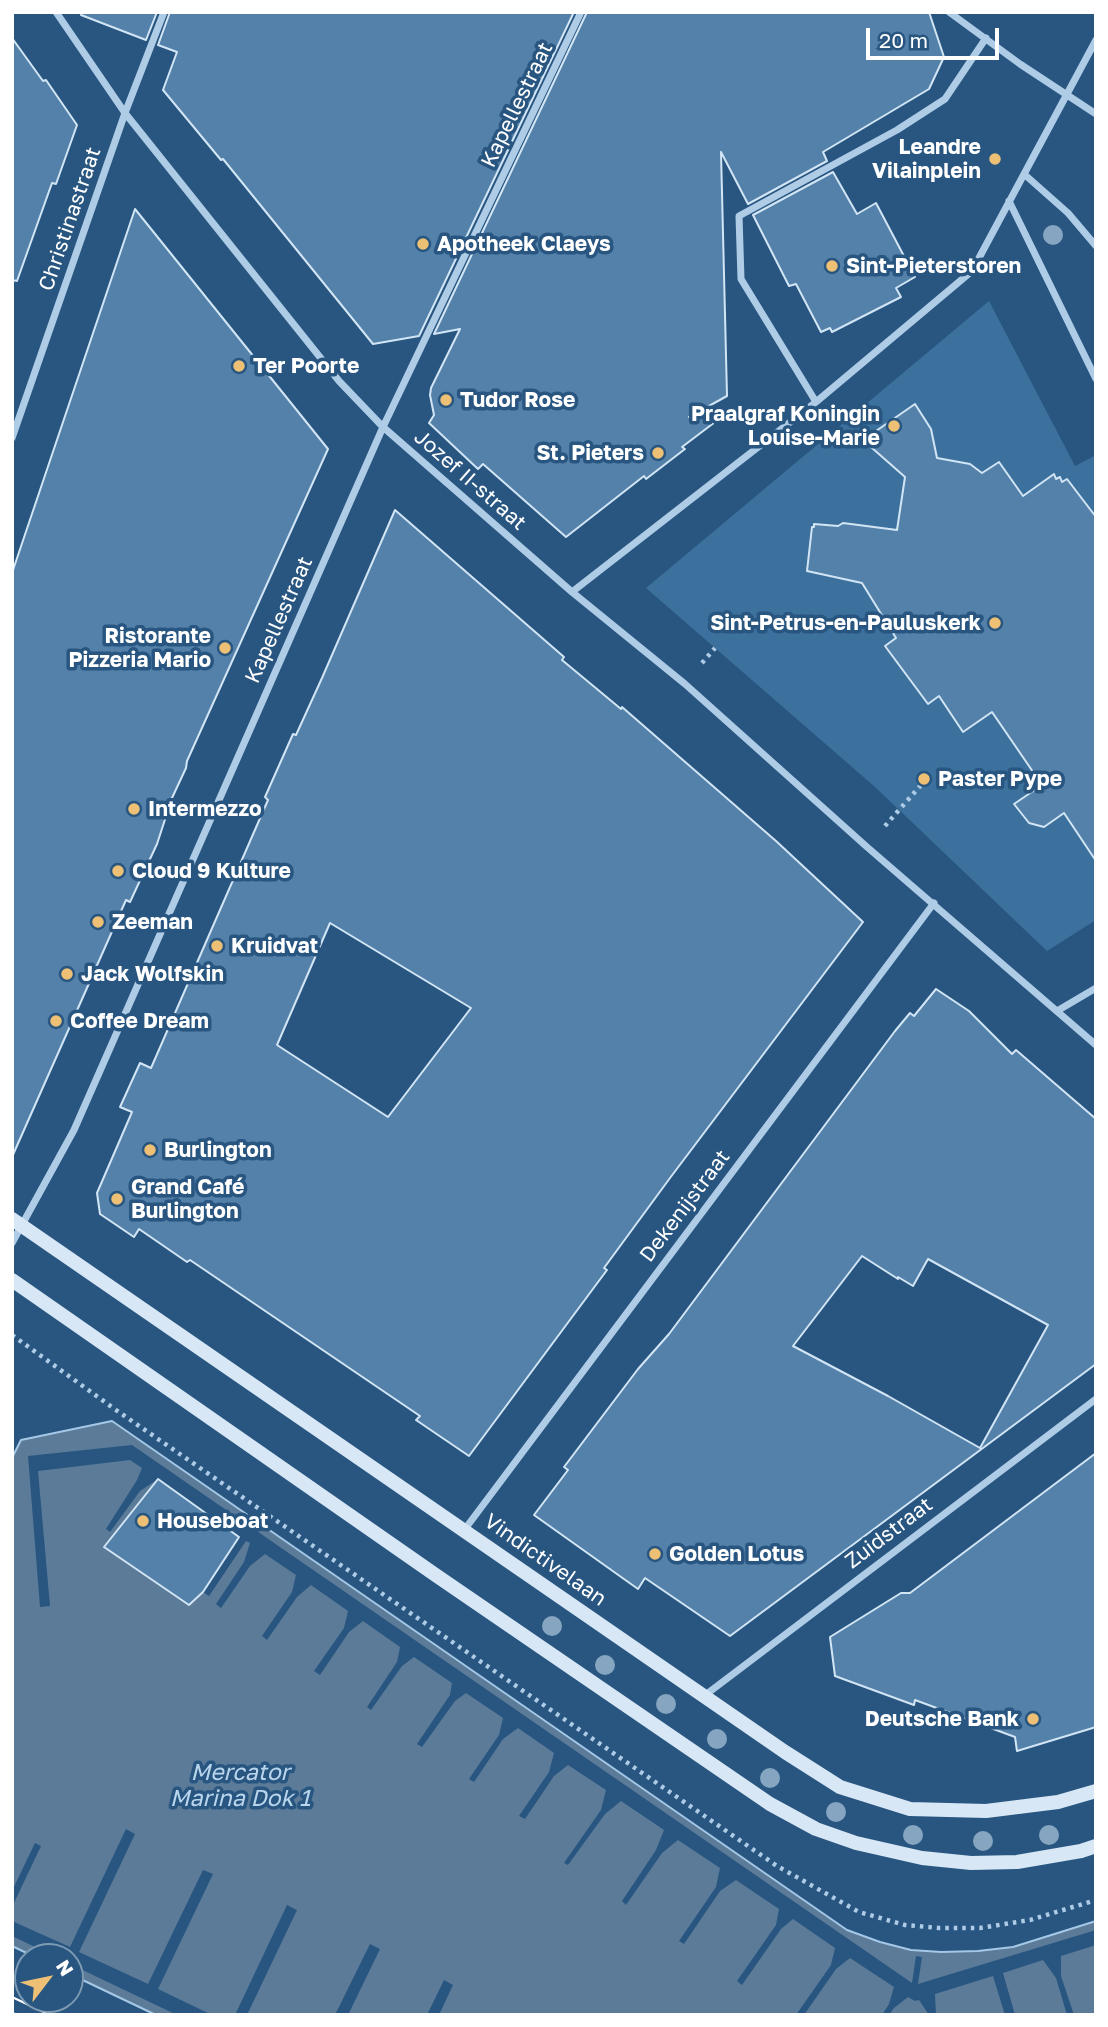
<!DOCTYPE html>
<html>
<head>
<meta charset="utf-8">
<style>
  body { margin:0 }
  #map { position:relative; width:1108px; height:2027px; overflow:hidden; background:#285680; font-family:"Golos Text",sans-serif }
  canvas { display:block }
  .frame { position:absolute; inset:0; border:14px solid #fff; pointer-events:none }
  .north { position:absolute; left:14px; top:1943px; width:70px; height:70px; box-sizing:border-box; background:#285680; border:2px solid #7e9ab3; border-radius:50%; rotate:58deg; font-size:19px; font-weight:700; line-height:28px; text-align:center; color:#fff }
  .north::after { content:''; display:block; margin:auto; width:24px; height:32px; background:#edc075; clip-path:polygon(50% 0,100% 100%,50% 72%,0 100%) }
  .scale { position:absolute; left:866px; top:28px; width:133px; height:32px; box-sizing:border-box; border:4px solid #fff; border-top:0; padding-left:9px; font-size:21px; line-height:24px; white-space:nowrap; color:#fff; -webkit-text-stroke:5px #285680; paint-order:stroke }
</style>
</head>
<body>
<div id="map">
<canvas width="1108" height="2027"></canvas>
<div class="frame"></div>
<div class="north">N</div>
<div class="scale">20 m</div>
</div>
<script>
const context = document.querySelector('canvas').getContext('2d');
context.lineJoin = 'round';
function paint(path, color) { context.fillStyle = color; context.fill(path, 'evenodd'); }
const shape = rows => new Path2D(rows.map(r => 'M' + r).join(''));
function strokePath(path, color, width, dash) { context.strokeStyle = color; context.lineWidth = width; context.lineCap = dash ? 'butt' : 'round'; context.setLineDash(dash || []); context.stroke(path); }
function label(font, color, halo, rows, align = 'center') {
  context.font = font + ' "Golos Text",sans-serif'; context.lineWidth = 7; context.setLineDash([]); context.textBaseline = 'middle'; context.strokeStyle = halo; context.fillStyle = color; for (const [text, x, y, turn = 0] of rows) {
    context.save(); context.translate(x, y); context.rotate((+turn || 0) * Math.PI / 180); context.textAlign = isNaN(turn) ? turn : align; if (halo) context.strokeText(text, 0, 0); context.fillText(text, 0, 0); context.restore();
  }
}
const green = shape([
  [989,301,1075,466,1096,455,1096,920,1047,951,875,787,646,588]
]);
const water = shape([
  [112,1421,847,1930,880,1942,911,1950,941,1952,978,1951,1013,1947,1096,1921,1096,2015,156,2015,70,1974,70,1957,35,1957,12,1946,12,1458,21,1440,112,1421]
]);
const pier = shape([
  [132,1445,912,1983,916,1956,922,1957,918,1984,1096,1930,1096,1945,1061,1956,1061,1976,1074,2015,1067,2015,1056,1978,1043,1960,1003,1973,1015,2015,1005,2015,993,1976,935,1994,936,2015,929,2015,919,2000,915,2001,908,1997,894,2008,889,2015,882,2015,889,2004,894,1987,850,1958,836,1969,804,2015,796,2015,831,1965,835,1948,793,1919,781,1929,742,1985,737,1981,776,1925,779,1909,736,1880,720,1891,684,1944,679,1941,716,1887,720,1868,678,1840,662,1853,626,1905,622,1901,656,1850,664,1830,621,1801,605,1814,568,1865,564,1863,601,1810,606,1790,568,1765,554,1776,525,1819,519,1816,549,1772,554,1753,518,1728,503,1739,474,1782,469,1779,499,1735,503,1718,466,1693,455,1701,422,1747,417,1744,450,1695,452,1683,414,1657,402,1666,371,1710,367,1707,397,1662,400,1647,363,1621,349,1632,320,1675,314,1671,344,1628,348,1611,311,1585,297,1597,267,1640,262,1636,292,1592,296,1575,265,1554,250,1566,221,1608,216,1604,244,1562,250,1543,246,1541,209,1596,203,1592,239,1537,158,1479,140,1491,110,1532,106,1529,137,1480,142,1468,130,1460,38,1471,50,1606,40,1607,28,1456],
  [126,1829,135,1834,79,1952,148,1984,203,1870,213,1874,158,1989,212,2015,177,2015,70,1964,70,1957,56,1957,12,1936,12,1921,70,1947],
  [35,1843,41,1846,13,1905,12,1916,12,1891],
  [287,1905,297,1910,247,2015,235,2015],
  [370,1944,380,1949,348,2015,335,2015],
  [444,1980,453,1985,439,2015,427,2015]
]);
const building = shape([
  [82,12,157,12,146,40,81,15,82,12],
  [170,12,574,12,419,336,373,344,223,159,221,160,163,90,177,52,158,45,170,12],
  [587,12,929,12,944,57,929,89,823,152,827,161,748,204,721,152,727,396,689,417,727,413,682,447,685,449,646,479,644,476,566,537,483,464,478,469,429,423,434,415,430,395,431,388,460,329,434,334,587,12],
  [12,38,43,81,46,80,77,125,56,184,52,183,17,281,12,280,12,38],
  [833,172,857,214,876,203,915,277,896,288,901,297,832,332,830,328,821,332,796,284,789,286,753,215,833,172],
  [135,209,328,449,187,761,186,768,172,798,157,844,130,902,126,900,12,1157,12,573,135,209],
  [915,404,931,429,937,458,970,464,982,473,999,462,1023,496,1054,474,1056,479,1060,477,1062,482,1067,479,1096,517,1096,861,1064,813,1044,827,1029,823,1014,804,1042,785,992,712,963,732,939,696,928,704,885,646,896,638,862,583,807,571,812,527,814,527,814,524,838,526,843,523,897,530,905,477,863,440,915,404],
  [395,510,564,657,562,660,621,709,622,707,776,841,863,922,670,1178,604,1268,607,1270,469,1456,416,1420,420,1416,190,1260,187,1262,139,1229,134,1237,100,1214,97,1193,132,1112,120,1107,140,1063,151,1068,268,800,265,797,293,734,296,735,322,678,395,510],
  [330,923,471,1008,388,1117,277,1045,330,923],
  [936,989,969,1011,1012,1054,1016,1050,1096,1119,1096,1364,730,1636,645,1578,638,1589,534,1515,568,1470,564,1467,638,1369,669,1334,895,1031,910,1013,914,1016,936,989],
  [862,1256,898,1279,898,1277,913,1286,928,1259,1048,1325,980,1448,888,1396,793,1346,862,1256],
  [1096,1453,1096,1727,1017,1751,1015,1737,915,1700,914,1705,835,1676,830,1637,901,1593,910,1593,1096,1453],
  [158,1479,239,1537,203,1592,189,1605,104,1547,158,1479]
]);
const path = shape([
  [702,663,715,648],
  [885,826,921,785],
  [12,1335,116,1410,777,1866,859,1912,905,1925,939,1928,980,1928,1030,1920,1096,1900]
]);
const lane = shape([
  [12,2014,14,2015]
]);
const street = shape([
  [56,12,125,113,339,381,383,427,572,592,685,684,867,847,1096,1045],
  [949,12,1020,64,1096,114],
  [1024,174,1068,213,1096,246],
  [1009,201,1096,379],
  [816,402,741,279,739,216,897,130,945,99,986,38],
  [12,438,125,113,164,12],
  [572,592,816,402,972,271,1096,40],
  [1057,1011,1096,988],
  [12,1243,74,1130,383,427,581,12],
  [465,1529,934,903],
  [704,1696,1096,1399]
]);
const secondary = shape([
  [12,1219,785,1752,840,1787,910,1809,986,1811,1058,1802,1096,1791],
  [12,1280,437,1576,770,1804,816,1829,856,1843,922,1858,971,1863,1017,1862,1081,1851,1096,1846]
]);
const tram = shape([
  [12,1997,50,2015]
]);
const trees = [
  [1053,235],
  [552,1626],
  [605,1665],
  [666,1704],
  [717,1739],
  [770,1778],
  [836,1812],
  [913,1835],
  [1049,1835],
  [983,1841]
];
const markers = [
  [995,159,7,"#edc075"],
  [423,244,7,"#edc075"],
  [832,266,7,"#edc075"],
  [239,366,7,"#edc075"],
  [446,400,7,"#edc075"],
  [894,426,7,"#edc075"],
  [658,453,7,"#edc075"],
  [995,623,7,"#edc075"],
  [225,648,7,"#edc075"],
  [924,779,7,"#edc075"],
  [134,809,7,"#edc075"],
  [118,871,7,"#edc075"],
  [98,922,7,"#edc075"],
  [217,946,7,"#edc075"],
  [67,974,7,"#edc075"],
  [56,1021,7,"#edc075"],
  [150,1150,7,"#edc075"],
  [117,1199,7,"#edc075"],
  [143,1521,7,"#edc075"],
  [655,1554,7,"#edc075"],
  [1033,1719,7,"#edc075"]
];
const streetNames = [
  ["Kapellestraat",517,105,-64],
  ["Christinastraat",70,219,-71],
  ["Jozef II-straat",470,480,41],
  ["Kapellestraat",279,620,-66],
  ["Dekenijstraat",685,1206,-53],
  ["Zuidstraat",889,1533,-37],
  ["Vindictivelaan",545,1560,35]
];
const poiNames = [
  ["Leandre",981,147,"right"],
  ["Vilainplein",981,171,"right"],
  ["Apotheek Claeys",437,244],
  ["Sint-Pieterstoren",846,266],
  ["Ter Poorte",253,366],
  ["Tudor Rose",460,400],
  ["Praalgraf Koningin",880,414,"right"],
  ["Louise-Marie",880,438,"right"],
  ["St. Pieters",644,453,"right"],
  ["Sint-Petrus-en-Pauluskerk",981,623,"right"],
  ["Ristorante",211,636,"right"],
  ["Pizzeria Mario",211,660,"right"],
  ["Paster Pype",938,779],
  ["Intermezzo",148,809],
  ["Cloud 9 Kulture",132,871],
  ["Zeeman",112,922],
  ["Kruidvat",231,946],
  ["Jack Wolfskin",81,974],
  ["Coffee Dream",70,1021],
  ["Burlington",164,1150],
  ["Grand Café",131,1187],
  ["Burlington",131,1211],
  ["Houseboat",157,1521],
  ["Golden Lotus",669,1554],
  ["Deutsche Bank",1019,1719,"right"]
];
const waterNames = [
  ["Mercator",240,1773],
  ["Marina Dok 1",240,1799]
];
paint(green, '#3c709d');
paint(water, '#5b7b98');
strokePath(water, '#a4c8e6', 2);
paint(pier, '#285680');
paint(building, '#5481aa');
strokePath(building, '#d2e5f5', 2);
strokePath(path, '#afcce6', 4.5, [3.5, 5]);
strokePath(lane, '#afcce6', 5);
strokePath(street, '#afcce6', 7);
strokePath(secondary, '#d8e7f5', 14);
strokePath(tram, '#fff', 2);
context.fillStyle = '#86a5c0';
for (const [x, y] of trees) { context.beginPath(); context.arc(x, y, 10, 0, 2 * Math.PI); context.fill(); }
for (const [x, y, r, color] of markers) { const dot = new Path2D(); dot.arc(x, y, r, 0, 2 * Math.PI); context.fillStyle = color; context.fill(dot); strokePath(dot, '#285680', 2.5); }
label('21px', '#fff', '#285680', streetNames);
label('bold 21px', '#fff', '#285680', poiNames, 'left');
label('italic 23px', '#bad6ed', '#285680', waterNames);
</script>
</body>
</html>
